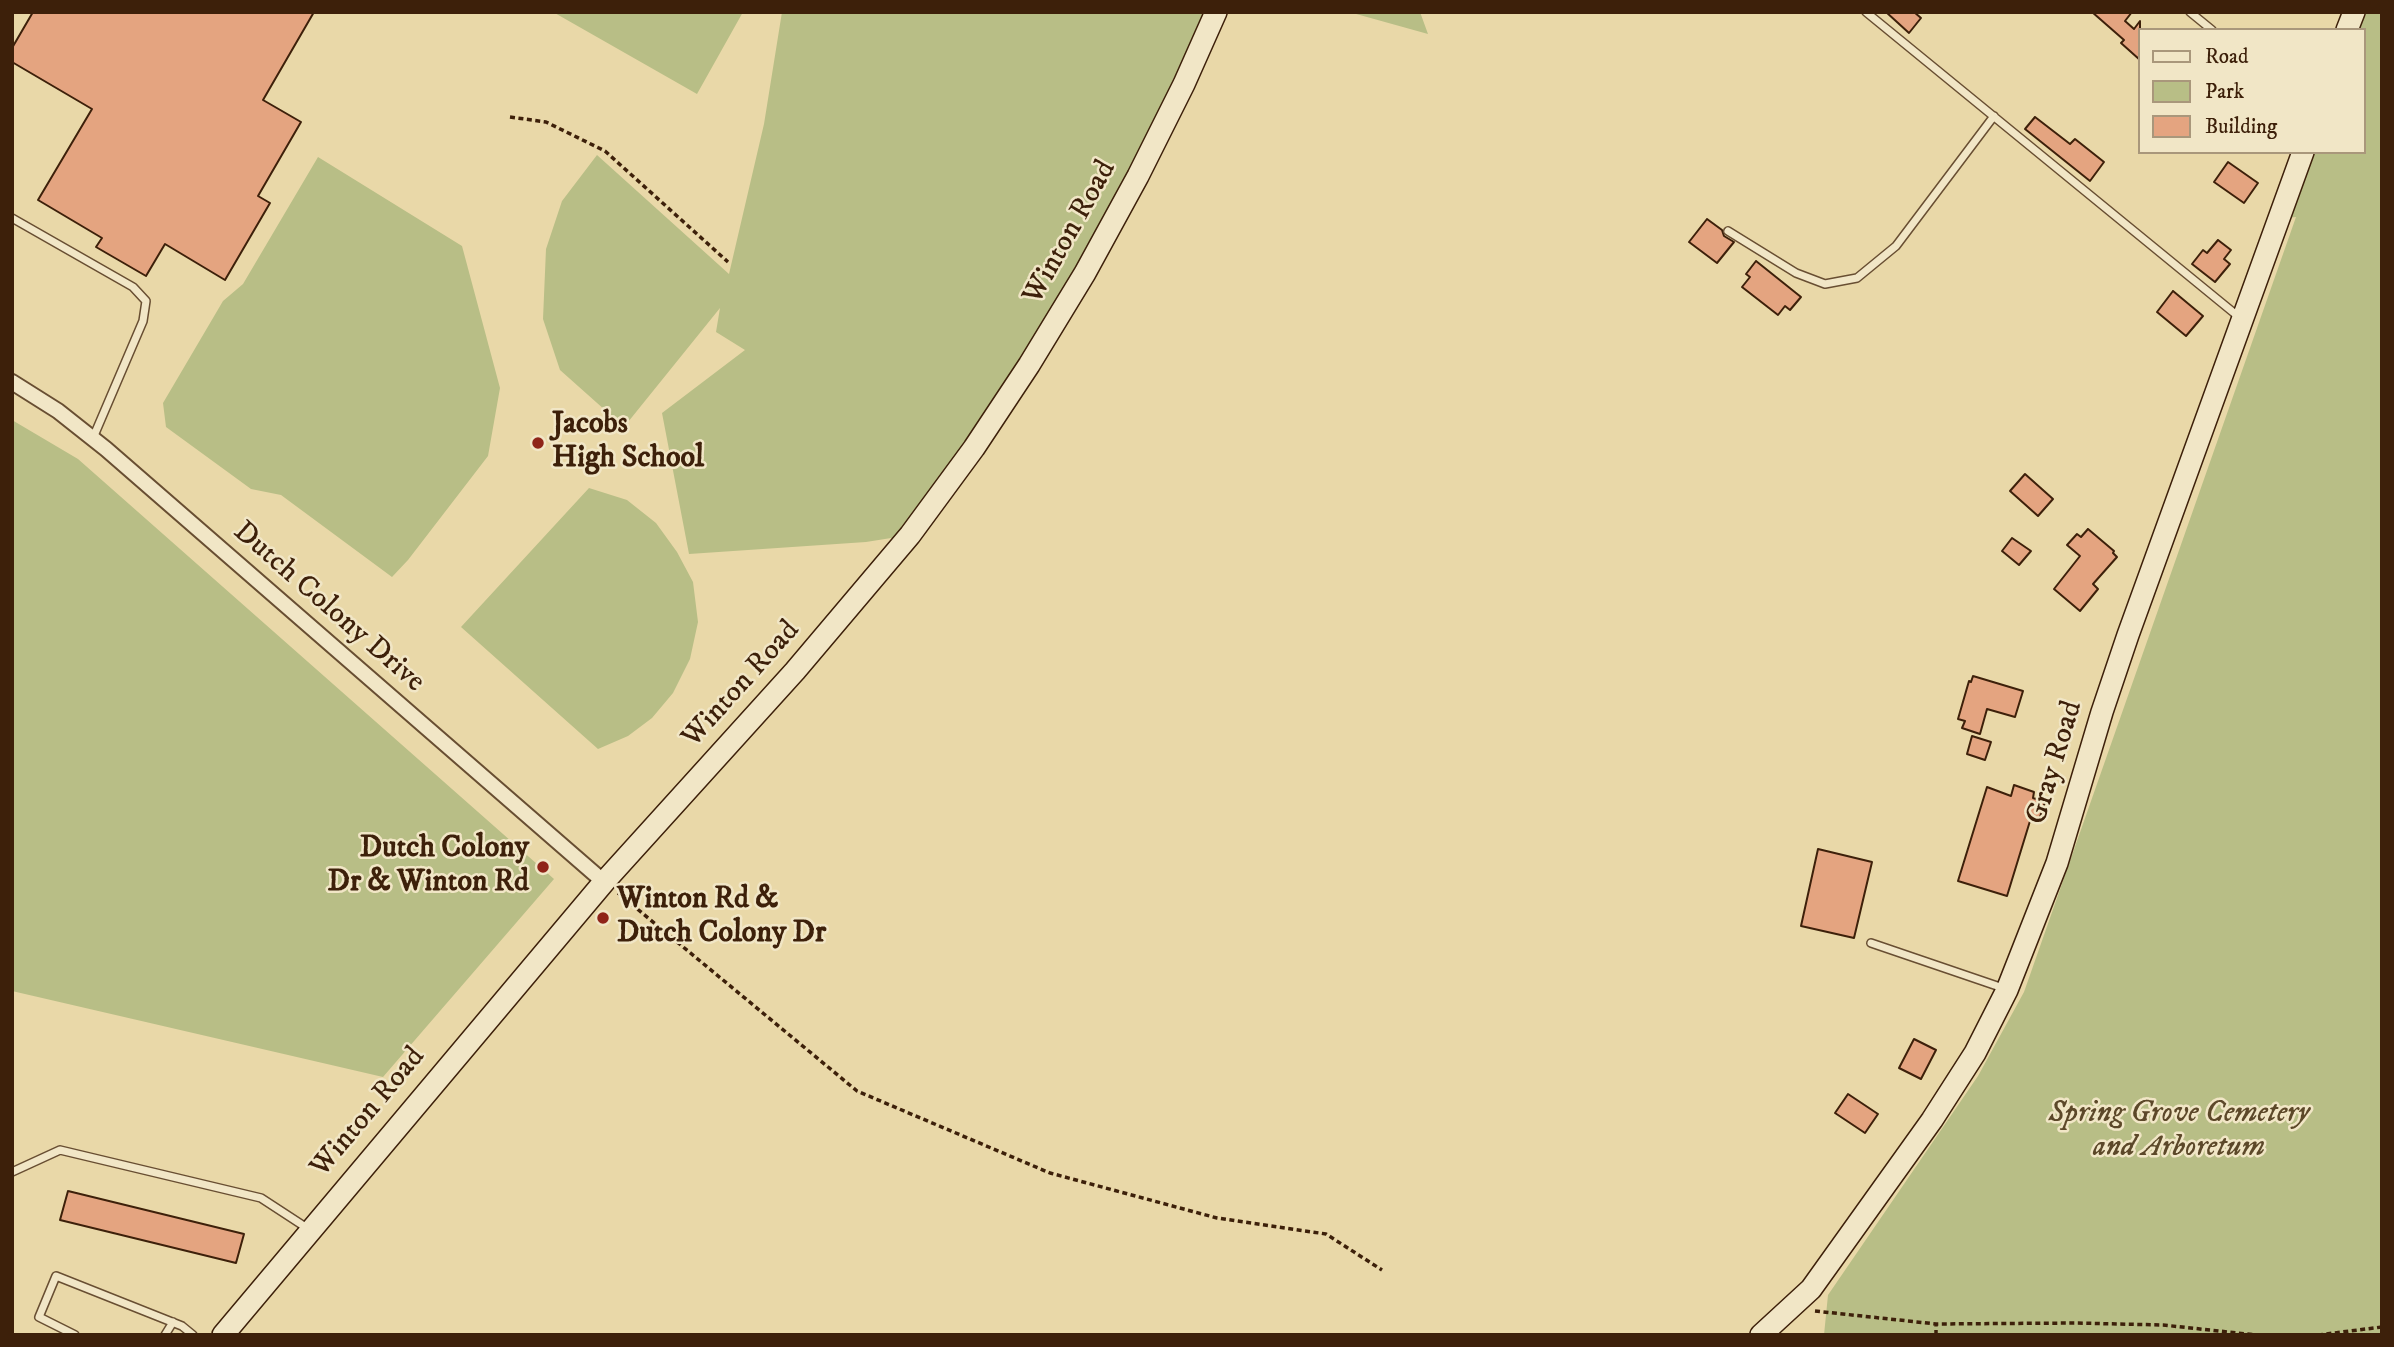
<!DOCTYPE html>
<html>
<head>
<meta charset="utf-8">
<style>
  body { margin:0 }
  #map { position:relative; width:2394px; height:1347px; overflow:hidden; background:#e9d8a8; font-family:"IM FELL DW Pica",serif }
  canvas { display:block }
  .frame { position:absolute; inset:0; border:14px solid #3d200a; pointer-events:none }
  .legend { position:absolute; left:2138px; top:28px; width:228px; height:126px; box-sizing:border-box; background:#f1e6c6; border:2px solid #a9977b; margin:0; padding:9px 12px; list-style:none; font-size:21px; color:#3d200a }
  .legend li { display:flex; align-items:center; gap:14px; height:35px }
  .legend b { width:35px; border:2px solid #a9977b }
</style>
</head>
<body>
<div id="map">
<canvas width="2394" height="1347"></canvas>
<div class="frame"></div>
<ul class="legend">
<li><b style="height:9px;background:#f1e6c6"></b>Road</li>
<li><b style="height:19px;background:#b8be86"></b>Park</li>
<li><b style="height:19px;background:#e4a480"></b>Building</li>
</ul>
</div>
<script>
const context = document.querySelector('canvas').getContext('2d');
context.lineJoin = 'round';
function paint(path, color) { context.fillStyle = color; context.fill(path, 'evenodd'); }
const shape = rows => new Path2D(rows.map(r => 'M' + r).join(''));
function strokePath(path, color, width, dash) { context.strokeStyle = color; context.lineWidth = width; context.lineCap = dash ? 'butt' : 'round'; context.setLineDash(dash || []); context.stroke(path); }
function label(font, color, halo, rows, align = 'center') {
  context.font = font + ' "IM FELL DW Pica",serif'; context.lineWidth = 5; context.setLineDash([]); context.textBaseline = 'middle'; context.strokeStyle = halo; context.fillStyle = color; for (const [text, x, y, turn = 0] of rows) {
    context.save(); context.translate(x, y); context.rotate((+turn || 0) * Math.PI / 180); context.textAlign = isNaN(turn) ? turn : align; if (halo) context.strokeText(text, 0, 0); context.fillText(text, 0, 0); context.restore();
  }
}
const green = shape([
  [553,12,743,12,697,94],
  [782,12,1216,12,1138,176,910,535,866,542,689,554,662,413,745,350,716,332,720,308,624,427,560,370,543,319,546,249,562,201,597,155,729,274,764,124],
  [1350,12,1420,12,1428,34,1349,12],
  [2354,12,2382,12,2382,1335,1824,1335,1828,1295,1978,1076,2024,992,2296,217,2288,218,2303,152,2364,152,2364,30,2347,30],
  [318,157,462,246,500,388,488,456,408,560,392,577,281,495,251,489,166,427,163,403,223,301,243,284],
  [12,420,78,459,554,879,383,1077,12,991],
  [589,488,627,500,656,523,677,552,693,582,698,622,690,659,673,693,652,718,628,736,598,749,461,627]
]);
const building = shape([
  [33,12,314,12,263,100,301,122,258,196,270,203,225,280,165,244,146,276,96,247,102,238,38,200,92,109,12,62,12,48,33,12],
  [1886,12,1914,12,1921,18,1909,33,1886,12],
  [2092,12,2132,12,2125,21,2134,29,2140,21,2140,60,2121,43,2124,40,2092,12],
  [2035,117,2070,144,2075,139,2104,162,2090,181,2025,129,2035,117],
  [2228,162,2258,183,2244,203,2214,182,2228,162],
  [1707,219,1722,230,1724,236,1734,242,1717,263,1689,242,1707,219],
  [2218,240,2231,250,2224,259,2230,264,2215,282,2192,264,2203,250,2207,253,2218,240],
  [1756,261,1801,297,1790,310,1785,306,1778,315,1742,287,1750,277,1746,274,1756,261],
  [2173,291,2203,316,2186,336,2157,312,2173,291],
  [2025,474,2053,499,2038,516,2010,491,2025,474],
  [2088,529,2114,551,2113,553,2117,557,2093,584,2098,589,2080,611,2054,589,2080,556,2067,545,2077,534,2081,537,2088,529],
  [2012,538,2031,551,2019,565,2002,551,2012,538],
  [1973,676,2023,691,2015,717,1987,709,1980,734,1962,728,1965,721,1958,719,1969,681,1971,682,1973,676],
  [1972,736,1991,742,1985,760,1967,754,1972,736],
  [2014,785,2034,792,2033,798,2045,802,2038,823,2030,821,2007,896,1958,881,1987,787,2011,796,2014,785],
  [1818,849,1872,862,1854,938,1801,926,1818,849],
  [1914,1039,1936,1050,1921,1079,1899,1068,1914,1039],
  [1848,1094,1878,1114,1865,1133,1835,1113,1848,1094],
  [68,1191,244,1234,236,1263,60,1220,68,1191]
]);
const path = shape([
  [510,117,546,122,605,151,728,262],
  [618,893,857,1091,1050,1173,1217,1218,1326,1234,1382,1270],
  [1815,1311,1936,1324,2075,1323,2163,1325,2256,1335],
  [1936,1335,1936,1324],
  [2318,1335,2382,1327]
]);
const lane = shape([
  [1866,12,2239,317],
  [2190,12,2212,30],
  [12,218,133,287,146,301,143,321,93,438],
  [1728,231,1796,273,1825,284,1857,278,1896,246,1994,116],
  [1871,943,2006,989],
  [12,1172,60,1150,261,1198,310,1230],
  [75,1335,39,1317,56,1276,182,1326,193,1335],
  [165,1335,173,1322]
]);
const street = shape([
  [12,382,58,411,106,449,604,882]
]);
const secondary = shape([
  [2347,30,2354,12],
  [223,1335,604,882,795,671,910,535,974,448,1029,365,1085,273,1138,176,1184,84,1216,12],
  [1761,1335,1811,1289,1932,1120,1975,1053,2007,990,2057,863,2102,712,2128,635,2303,152]
]);
const markers = [
  [538,443,7,"#8f2418"],
  [543,867,7,"#8f2418"],
  [603,918,7,"#8f2418"]
];
const streetNames = [
  ["Winton Road",1071,233,-61],
  ["Dutch Colony Drive",328,608,41],
  ["Winton Road",742,685,-48],
  ["Gray Road",2056,763,-73],
  ["Winton Road",369,1113,-50]
];
const poiNames = [
  ["Jacobs",552,426],
  ["High School",552,460],
  ["Dutch Colony",529,850,"right"],
  ["Dr & Winton Rd",529,884,"right"],
  ["Winton Rd &",617,901],
  ["Dutch Colony Dr",617,935]
];
const parkNames = [
  ["Spring Grove Cemetery",2179,1115],
  ["and Arboretum",2179,1149]
];
paint(green, '#b8be86');
paint(building, '#e4a480');
strokePath(building, '#3d200a', 2);
strokePath(lane, '#684e32', 10);
strokePath(street, '#684e32', 18);
strokePath(secondary, '#3d200a', 24);
strokePath(path, '#3d200a', 3.5, [5, 3.5]);
strokePath(lane, '#f1e6c6', 7);
strokePath(street, '#f1e6c6', 14);
strokePath(secondary, '#f1e6c6', 21);
for (const [x, y, r, color] of markers) { const dot = new Path2D(); dot.arc(x, y, r, 0, 2 * Math.PI); context.fillStyle = color; context.fill(dot); strokePath(dot, '#f1e6c6', 2.5); }
label('30px', '#3d200a', '#f1e6c6', streetNames);
label('bold 30px', '#3d200a', '#f1e6c6', poiNames, 'left');
label('italic 30px', '#5c4829', '#f1e6c6', parkNames);
</script>
</body>
</html>
